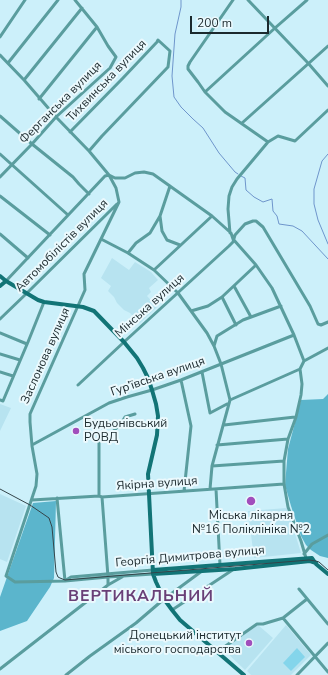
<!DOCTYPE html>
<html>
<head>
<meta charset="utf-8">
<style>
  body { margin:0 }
  #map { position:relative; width:328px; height:675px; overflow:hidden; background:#ccf0fa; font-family:"Nunito Sans",sans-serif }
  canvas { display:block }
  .scale { position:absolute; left:190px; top:16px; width:79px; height:18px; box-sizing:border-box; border:2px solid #1b292d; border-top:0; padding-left:5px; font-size:12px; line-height:14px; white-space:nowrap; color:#1b292d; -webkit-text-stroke:3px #ebf9fd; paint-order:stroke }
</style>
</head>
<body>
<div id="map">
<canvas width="328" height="675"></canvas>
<div class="scale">200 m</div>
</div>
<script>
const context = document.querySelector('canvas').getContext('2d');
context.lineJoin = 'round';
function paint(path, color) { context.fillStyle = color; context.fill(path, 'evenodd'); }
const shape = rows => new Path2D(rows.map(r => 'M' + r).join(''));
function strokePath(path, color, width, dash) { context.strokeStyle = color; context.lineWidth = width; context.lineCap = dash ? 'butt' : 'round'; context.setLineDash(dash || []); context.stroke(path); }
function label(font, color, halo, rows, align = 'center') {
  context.font = font + ' "Nunito Sans",sans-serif'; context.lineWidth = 4; context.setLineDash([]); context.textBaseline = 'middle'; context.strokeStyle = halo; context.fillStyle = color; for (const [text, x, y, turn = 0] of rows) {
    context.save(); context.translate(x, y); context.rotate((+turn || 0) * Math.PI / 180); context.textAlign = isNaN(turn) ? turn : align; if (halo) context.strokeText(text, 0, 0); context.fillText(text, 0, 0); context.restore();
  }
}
const built = shape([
  [112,258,129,270,135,262,151,272,158,280,149,288,151,292,147,296,157,307,140,323,130,313,124,310,117,303,114,297,108,291,111,286,101,278],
  [0,404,11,408,0,431],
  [0,494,26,506,7,562,0,559],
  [287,508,301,553,254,558,248,511],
  [258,625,273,638,245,670,223,649],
  [286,625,311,655,291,675,251,675,247,671]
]);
const green = shape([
  [297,648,305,657,291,671,283,663]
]);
const forest = shape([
  [328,394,328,558,320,556,311,550,306,545,301,536,291,506,285,485,288,449,301,400,323,399],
  [56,501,54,578,50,587,27,621,0,631,0,597,33,503]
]);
const stream = shape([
  [181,0,181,7,175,34,172,76,174,97,181,107,193,119,203,128,219,153,235,172,238,174],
  [328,154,322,161,314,189,314,204,318,220,328,244],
  [241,176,245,178,246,190,254,197,263,202,272,199,273,211,277,216,279,224,293,226,302,231,328,259]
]);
const street = shape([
  [233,0,190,62,188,66,188,69,198,82,205,92,225,112,268,142],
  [248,0,308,63,328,86],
  [0,37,25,0],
  [0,55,24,80,56,117,89,151,109,175,116,188,119,202,84,274,85,290,30,414,30,422,32,446,37,474,36,486,6,576,15,582,65,581,108,577,153,574],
  [8,63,58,0],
  [24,80,82,8],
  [205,92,275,28,307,0],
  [39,99,97,27],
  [0,116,32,144,73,177,79,184,89,194],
  [242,123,328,46],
  [70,132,123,78,157,42,158,40,170,51,168,67,102,136,89,151],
  [0,154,68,215],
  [109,175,115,178,125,178,135,173,144,172,153,174,212,216,231,233,233,239,256,265,272,288,294,335,304,361],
  [0,177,32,144,56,117,110,68,116,57,108,46,97,27,75,0],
  [0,196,50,235],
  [160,216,162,231,167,240,180,245],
  [230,233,228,209,229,196,232,187,237,179,268,142,278,136,295,141,328,110],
  [0,234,28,258],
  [101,239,128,253,154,270,178,293,207,333,214,346,221,364,230,400,212,466,210,489],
  [128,253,136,243,150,233,160,216,170,186],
  [154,270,212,216],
  [6,281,105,176,109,175],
  [234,286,251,317],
  [222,297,236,325],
  [191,311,208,306,222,297,256,265],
  [0,319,27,293,117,204],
  [0,333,27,344],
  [214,346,217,336,243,320,281,306],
  [0,354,20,360],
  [304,361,300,369,302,384,301,395,296,417,288,439,284,461,284,484,288,507,301,541,306,558],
  [304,361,328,348],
  [0,372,13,376],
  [202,372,210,413,227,404,228,404],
  [181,380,191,426,184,491],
  [78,385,124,342,229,246,233,242,235,235,245,224,253,221,256,221,263,227,310,306,318,324,321,325,328,322],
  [0,400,3,401,28,342,44,302],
  [230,400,300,369],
  [224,425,295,417],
  [32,445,109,403,127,397,152,390,181,380,294,335],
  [217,445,288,439],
  [212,466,284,461],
  [216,489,220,565],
  [99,496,99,440,110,434,120,425,125,417,135,414],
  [102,497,108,577,108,585],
  [57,498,65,581],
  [32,500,99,496,102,497,284,484],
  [304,554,312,544,328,535],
  [66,580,71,577,153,570],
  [299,589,328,624],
  [172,610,234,569],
  [283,618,307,599],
  [217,652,257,624,263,624,283,618,328,672],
  [0,669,108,585,122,577],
  [66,675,90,656,136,623,164,599,202,571],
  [297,675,328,643]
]);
const secondary = shape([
  [0,276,6,281,38,300,44,302,83,307,94,311,124,342,137,358,143,368,148,378,152,390,156,404,158,416,157,435,148,474,153,574,156,582,164,599,172,610,180,620,244,675],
  [0,286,6,281],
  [153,570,312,558,316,564,328,574],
  [153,574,235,569,310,561,316,563]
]);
const tram = shape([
  [0,489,30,505,49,518,52,527,56,572,58,577,60,578,65,580,309,560,316,561,319,562,328,570]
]);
const markers = [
  [76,431,4,"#a14ebc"],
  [251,501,5,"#a14ebc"],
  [249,643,4,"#a14ebc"]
];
const streetNames = [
  ["Тихвинська вулиця",107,81,-46],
  ["Ферганська вулиця",61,103,-45],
  ["Автомобілістів вулиця",62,246,-45],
  ["Мінська вулиця",150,306,-42],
  ["Заслонова вулиця",46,356,-66],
  ["Гур’ївська вулиця",158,377,-19],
  ["Якірна вулиця",157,484,-4],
  ["Георгія Димитрова вулиця",190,557,-5]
];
const poiNames = [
  ["Будьонівський",84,424],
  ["РОВД",84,438],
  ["Міська лікарня",251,516,"center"],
  ["№16 Поліклініка №2",251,530,"center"],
  ["Донецький інститут",241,636,"right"],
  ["міського господарства",241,650,"right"]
];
const districtNames = [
  ["ВЕРТИКАЛЬНИЙ",141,597]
];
paint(built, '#b7e3f0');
paint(green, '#84d5eb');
paint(forest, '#5bb5cc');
strokePath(stream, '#6e95cb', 1);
strokePath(street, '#5a9d9e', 3);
strokePath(secondary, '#127476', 4);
strokePath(tram, '#334449', 1);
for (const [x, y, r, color] of markers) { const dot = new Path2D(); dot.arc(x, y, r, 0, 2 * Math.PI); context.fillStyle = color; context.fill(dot); strokePath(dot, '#ebf9fd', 1.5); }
label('12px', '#1b292d', '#ebf9fd', streetNames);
label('12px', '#1b292d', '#ebf9fd', poiNames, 'left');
context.letterSpacing = '1px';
label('bold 16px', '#693f77', '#ebf9fd', districtNames);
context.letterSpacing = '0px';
</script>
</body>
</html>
